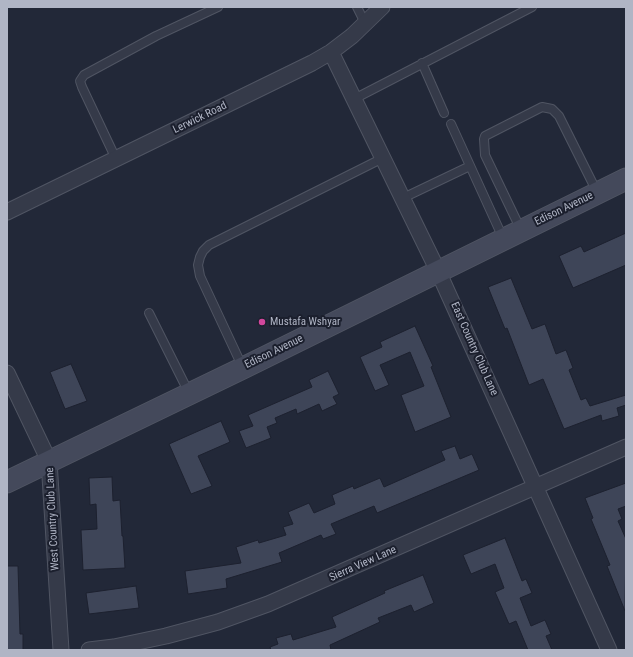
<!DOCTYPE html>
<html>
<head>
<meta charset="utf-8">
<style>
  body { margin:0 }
  #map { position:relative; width:633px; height:657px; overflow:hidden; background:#222838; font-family:"Roboto Condensed",sans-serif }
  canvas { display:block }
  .frame { position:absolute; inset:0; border:8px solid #b0b5c5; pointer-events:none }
</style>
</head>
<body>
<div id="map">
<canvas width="633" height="657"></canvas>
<div class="frame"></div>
</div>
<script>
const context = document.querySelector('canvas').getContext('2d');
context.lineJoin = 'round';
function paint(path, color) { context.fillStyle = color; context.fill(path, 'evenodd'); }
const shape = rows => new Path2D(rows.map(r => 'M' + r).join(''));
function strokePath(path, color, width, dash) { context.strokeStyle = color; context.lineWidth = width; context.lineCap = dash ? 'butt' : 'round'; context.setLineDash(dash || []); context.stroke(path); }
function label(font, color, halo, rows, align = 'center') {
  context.font = font + ' "Roboto Condensed",sans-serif'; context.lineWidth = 4; context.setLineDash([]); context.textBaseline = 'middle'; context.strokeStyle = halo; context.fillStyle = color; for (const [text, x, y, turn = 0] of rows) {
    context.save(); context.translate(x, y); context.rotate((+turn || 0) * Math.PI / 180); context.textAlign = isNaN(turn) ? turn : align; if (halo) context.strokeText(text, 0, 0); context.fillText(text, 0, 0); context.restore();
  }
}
const building = shape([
  [626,233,626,265,573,288,559,256,581,246,584,252,626,233],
  [511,278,532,329,545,324,556,354,566,350,573,368,569,370,581,400,586,398,590,406,626,395,626,405,617,408,619,416,602,421,601,415,564,429,543,379,529,385,507,328,505,329,488,287,511,278],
  [415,326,433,366,431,367,451,417,415,432,401,395,424,386,410,352,380,365,389,385,375,391,360,357,382,347,380,342,415,326],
  [71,364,87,401,65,409,50,372,71,364],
  [328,371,339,394,333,397,337,404,322,411,319,404,297,414,296,409,275,418,277,423,267,427,271,438,246,448,239,431,253,426,248,415,312,387,309,380,328,371],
  [221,421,230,442,198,456,212,486,191,494,169,444,221,421],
  [455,446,460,459,472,454,479,470,377,513,374,506,331,524,336,534,323,539,321,535,279,553,282,562,226,579,227,588,188,594,185,571,241,563,236,547,258,540,259,543,286,535,283,527,293,524,288,512,309,503,314,513,335,504,332,495,353,486,354,489,380,478,384,487,445,460,441,451,455,446],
  [112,477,113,501,120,500,122,536,123,536,125,568,83,570,81,530,97,529,96,504,90,505,89,478,112,477],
  [626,483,626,506,618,509,622,519,618,521,626,539,625,611,607,566,610,565,591,519,593,518,585,498,626,483],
  [505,538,522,581,526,579,532,593,520,598,531,626,545,620,551,634,546,636,552,650,528,650,516,621,509,624,495,592,504,588,495,564,471,574,463,555,505,538],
  [7,566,18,566,20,634,23,634,23,650,7,650,7,566],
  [423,575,434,603,414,612,411,605,378,618,380,622,330,645,331,650,271,650,270,647,278,644,276,638,291,634,293,640,336,627,332,617,385,593,384,591,423,575],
  [136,586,139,608,89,614,86,593,136,586]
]);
const lane = shape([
  [357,7,365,23],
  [422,63,444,113],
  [354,99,532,7],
  [451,124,503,238],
  [116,159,82,87,80,81,84,75,156,36,218,7],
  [403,198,470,166],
  [521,230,485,155,484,139,485,136,542,107,552,109,559,116,597,192],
  [149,313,189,393],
  [243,368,200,276,198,265,200,257,203,251,209,245,383,158]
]);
const street = shape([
  [331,52,438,271,609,650],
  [7,212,312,63,331,52,352,36,382,7],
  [7,373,49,461,61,650],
  [89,650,114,647,166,636,218,622,268,604,626,447]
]);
const secondary = shape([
  [7,482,243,368,626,179]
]);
const markers = [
  [262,322,4,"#d1479c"]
];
const streetNames = [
  ["Lerwick Road",200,118,-26],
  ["Edison Avenue",564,209,-26],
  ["East Country Club Lane",474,349,66],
  ["Edison Avenue",274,352,-26],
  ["West Country Club Lane",53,519,-93],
  ["Sierra View Lane",363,564,-24]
];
const poiNames = [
  ["Mustafa Wshyar",270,322]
];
paint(building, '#3e4558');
strokePath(building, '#1d212f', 1);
strokePath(lane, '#505563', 10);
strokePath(street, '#505563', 17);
strokePath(secondary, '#505563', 23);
strokePath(lane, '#353a49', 8);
strokePath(street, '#353a49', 15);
strokePath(secondary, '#44495b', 21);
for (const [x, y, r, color] of markers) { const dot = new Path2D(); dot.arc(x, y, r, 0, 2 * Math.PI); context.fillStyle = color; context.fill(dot); strokePath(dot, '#1b1f2d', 1.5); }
label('11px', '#b0b5c5', '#1b1f2d', streetNames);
label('11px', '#b0b5c5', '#1b1f2d', poiNames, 'left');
</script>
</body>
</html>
